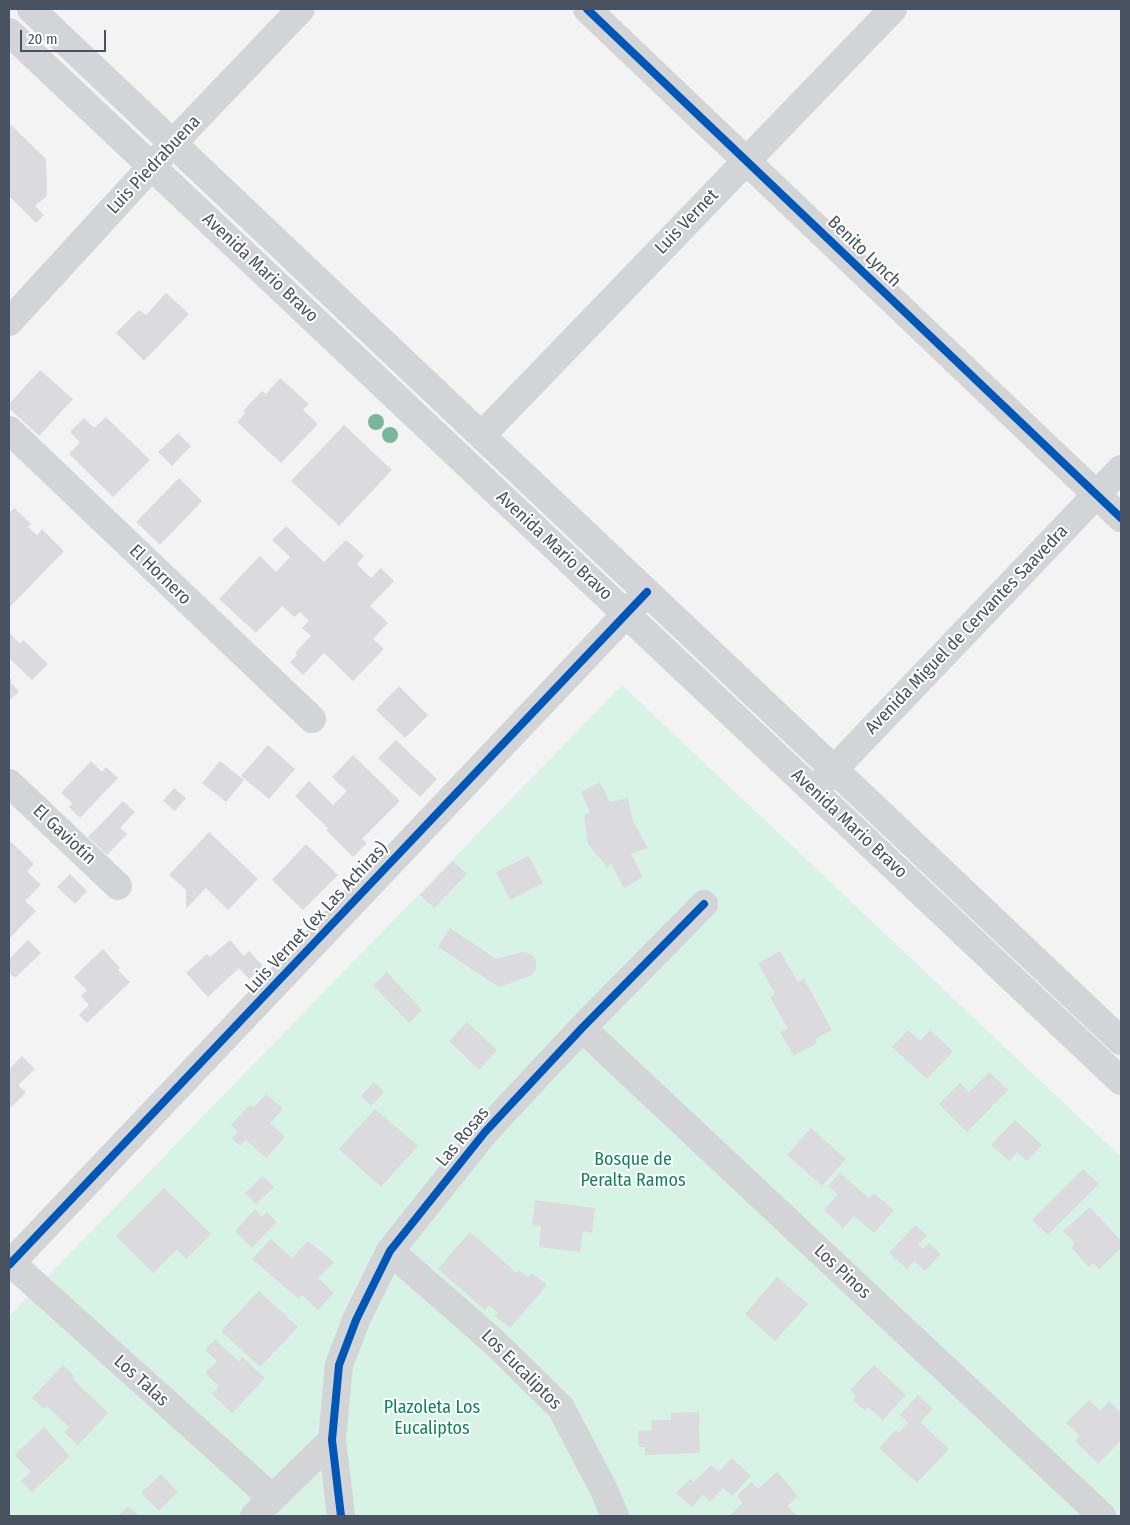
<!DOCTYPE html>
<html>
<head>
<meta charset="utf-8">
<style>
  body { margin:0 }
  #map { position:relative; width:1130px; height:1525px; overflow:hidden; background:#f4f3f3; font-family:"Fira Sans Condensed",sans-serif }
  canvas { display:block }
  .frame { position:absolute; inset:0; border:10px solid #495261; pointer-events:none }
  .scale { position:absolute; left:20px; top:30px; width:86px; height:22px; box-sizing:border-box; border:2px solid #495261; border-top:0; padding-left:6px; font-size:15px; line-height:18px; white-space:nowrap; color:#495261; -webkit-text-stroke:4px #fff; paint-order:stroke }
</style>
</head>
<body>
<div id="map">
<canvas width="1130" height="1525"></canvas>
<div class="frame"></div>
<div class="scale">20 m</div>
</div>
<script>
const context = document.querySelector('canvas').getContext('2d');
context.lineJoin = 'round';
function paint(path, color) { context.fillStyle = color; context.fill(path, 'evenodd'); }
const shape = rows => new Path2D(rows.map(r => 'M' + r).join(''));
function strokePath(path, color, width, dash) { context.strokeStyle = color; context.lineWidth = width; context.lineCap = dash ? 'butt' : 'round'; context.setLineDash(dash || []); context.stroke(path); }
function label(font, color, halo, rows, align = 'center') {
  context.font = font + ' "Fira Sans Condensed",sans-serif'; context.lineWidth = 4; context.setLineDash([]); context.textBaseline = 'middle'; context.strokeStyle = halo; context.fillStyle = color; for (const [text, x, y, turn = 0] of rows) {
    context.save(); context.translate(x, y); context.rotate((+turn || 0) * Math.PI / 180); context.textAlign = isNaN(turn) ? turn : align; if (halo) context.strokeText(text, 0, 0); context.fillText(text, 0, 0); context.restore();
  }
}
const green = shape([
  [622,685,1121,1157,1121,1516,9,1516,9,1316]
]);
const building = shape([
  [9,123,46,159,47,196,35,206,44,215,36,223,9,196],
  [166,293,189,314,144,361,116,333,139,310,146,315],
  [40,370,73,399,39,436,9,408,9,404],
  [280,378,309,404,303,410,318,424,281,463,237,422,245,414,243,411,262,391,266,394],
  [106,417,150,460,113,497,69,454,80,442,70,432,84,418,94,428],
  [344,425,392,470,339,526,291,481],
  [178,433,191,446,172,466,158,452],
  [179,478,202,501,160,545,136,522],
  [14,508,31,524,28,527,37,535,42,529,64,551,9,608,9,510,10,512],
  [286,526,324,562,346,540,364,556,357,564,371,578,381,568,394,581,370,606,388,623,373,639,384,649,353,681,324,653,303,675,290,662,297,655,295,653,311,636,302,628,309,621,300,612,294,617,282,606,256,633,219,599,260,556,276,572,290,557,272,540],
  [9,632,20,644,23,640,48,664,32,680,9,658],
  [9,677,12,680,10,682,19,691,9,701],
  [399,686,428,715,405,738,376,710],
  [396,740,437,779,420,797,378,758],
  [268,745,295,769,269,799,241,776],
  [353,755,400,801,362,839,367,843,353,857,326,830,328,828,295,796,309,781,333,805,347,791,332,777],
  [91,761,102,772,106,767,118,778,80,818,69,807,72,803,61,793],
  [220,761,244,780,226,802,202,783],
  [600,782,610,802,628,798,633,822,648,848,631,854,643,877,624,888,611,864,607,867,588,844,584,816,590,812,581,792],
  [174,788,186,798,175,811,163,801],
  [123,801,135,812,120,828,127,834,107,855,88,837],
  [209,832,258,879,228,910,206,888,186,909,186,890,169,875],
  [10,841,34,864,27,871,41,885,25,901,36,911,9,939],
  [306,844,338,875,303,910,272,880],
  [529,856,543,883,510,900,496,872],
  [453,861,467,874,434,908,420,895],
  [70,874,87,891,75,904,57,887],
  [450,928,496,959,522,952,531,954,536,960,536,969,530,976,499,987,438,947],
  [28,940,41,953,15,978,9,973,9,959],
  [230,940,244,956,249,951,263,966,249,979,239,968,208,997,186,973,207,954,210,957],
  [103,949,120,968,118,970,130,982,87,1023,79,1015,89,1005,81,996,87,990,74,977],
  [780,951,798,982,804,979,832,1030,815,1039,817,1043,794,1056,780,1032,788,1029,770,997,775,994,758,963],
  [387,972,422,1010,409,1023,373,985],
  [467,1022,497,1050,479,1070,449,1041],
  [908,1030,920,1041,930,1030,953,1051,927,1079,892,1047],
  [22,1056,35,1069,18,1085,26,1093,10,1108,9,1107,9,1069],
  [989,1072,1008,1090,967,1132,939,1104,960,1083,969,1092],
  [374,1082,384,1092,371,1106,361,1096],
  [266,1094,283,1109,270,1123,285,1137,266,1158,246,1140,240,1146,232,1139,238,1132,231,1125,250,1105,253,1108],
  [375,1109,418,1146,381,1187,339,1149],
  [1015,1120,1042,1145,1027,1161,1017,1152,1009,1161,991,1145],
  [811,1128,846,1159,822,1186,787,1155],
  [1083,1169,1099,1184,1048,1235,1032,1220],
  [840,1173,869,1198,874,1193,894,1210,874,1233,854,1216,843,1228,824,1210,838,1194,828,1186],
  [263,1176,274,1187,256,1204,245,1193],
  [164,1188,211,1234,186,1259,177,1249,153,1273,116,1236],
  [535,1200,595,1208,592,1233,583,1231,580,1252,539,1247,541,1226,532,1225],
  [1090,1207,1121,1241,1121,1248,1099,1269,1093,1263,1089,1267,1071,1247,1075,1243,1063,1231],
  [255,1209,262,1217,267,1212,277,1222,252,1248,235,1231],
  [915,1225,927,1235,918,1245,923,1249,929,1243,941,1254,925,1271,914,1261,907,1269,889,1253],
  [470,1232,517,1273,519,1270,528,1278,532,1273,547,1285,510,1328,495,1316,498,1313,489,1305,485,1310,438,1269],
  [271,1239,292,1258,308,1241,334,1262,318,1278,334,1293,318,1310,302,1295,299,1299,252,1259],
  [777,1277,808,1304,775,1341,745,1314],
  [259,1291,298,1327,260,1367,221,1331],
  [215,1339,239,1362,242,1357,265,1378,232,1413,212,1394,219,1386,205,1373,217,1361,205,1350],
  [63,1365,75,1377,73,1379,108,1413,78,1445,64,1432,69,1427,47,1406,44,1409,32,1398],
  [874,1365,906,1395,883,1420,868,1407,865,1411,853,1400,856,1396,850,1390],
  [918,1395,933,1409,920,1422,949,1449,917,1483,879,1448,896,1430,899,1433,908,1423,900,1415],
  [1089,1400,1100,1411,1109,1401,1121,1413,1121,1440,1098,1464,1075,1441,1080,1436,1066,1423],
  [699,1412,700,1453,645,1455,645,1447,639,1447,638,1431,652,1430,651,1420,671,1420,671,1413],
  [44,1427,70,1456,32,1492,21,1481,31,1472,15,1455],
  [732,1458,751,1476,732,1496,723,1488,710,1502,703,1495,692,1507,676,1493,690,1479,694,1482,711,1465,719,1472],
  [777,1472,798,1496,787,1506,797,1516,729,1516,743,1503,737,1496,751,1482,758,1489],
  [161,1474,178,1492,159,1511,141,1493],
  [128,1506,139,1516,118,1516]
]);
const street = shape([
  [587,9,1121,518],
  [9,322,173,143,301,9],
  [9,430,312,719],
  [482,435,893,9],
  [9,783,118,886],
  [582,1028,1102,1516],
  [390,1251,493,1341,561,1408,604,1490,615,1516],
  [9,1261,272,1498],
  [9,1265,647,592],
  [254,1516,332,1440],
  [341,1516,332,1440,339,1365,356,1320,390,1251,485,1132,582,1028,704,904]
]);
const secondary = shape([
  [31,9,1121,1041],
  [9,32,1121,1081],
  [822,782,1121,469]
]);
const cycleway = shape([
  [587,9,1121,518],
  [9,1265,647,592],
  [341,1516,332,1440,339,1365,356,1320,390,1251,485,1132,582,1028,704,904]
]);
const trees = [
  [376,422],
  [390,435]
];
const streetNames = [
  ["Luis Piedrabuena",154,165,-47],
  ["Luis Vernet",687,222,-46],
  ["Benito Lynch",864,252,44],
  ["Avenida Mario Bravo",260,268,43],
  ["Avenida Mario Bravo",554,546,43],
  ["El Hornero",160,575,44],
  ["Avenida Miguel de Cervantes Saavedra",967,630,-46],
  ["Avenida Mario Bravo",849,824,43],
  ["El Gaviotín",64,835,43],
  ["Luis Vernet (ex Las Achiras)",317,918,-47],
  ["Las Rosas",463,1137,-50],
  ["Los Pinos",842,1272,43],
  ["Los Eucaliptos",521,1370,45],
  ["Los Talas",141,1381,42]
];
const parkNames = [
  ["Bosque de",633,1160],
  ["Peralta Ramos",633,1181],
  ["Plazoleta Los",432,1408],
  ["Eucaliptos",432,1429]
];
paint(green, '#d7f3e6');
paint(building, '#dbdbdd');
strokePath(street, '#d2d4d6', 28);
strokePath(secondary, '#d2d4d8', 28);
strokePath(cycleway, '#0057b8', 8);
context.fillStyle = '#78b6a0';
for (const [x, y] of trees) { context.beginPath(); context.arc(x, y, 8, 0, 2 * Math.PI); context.fill(); }
label('18px', '#495261', '#fff', streetNames);
label('18px', '#12845c', '#fff', parkNames);
</script>
</body>
</html>
